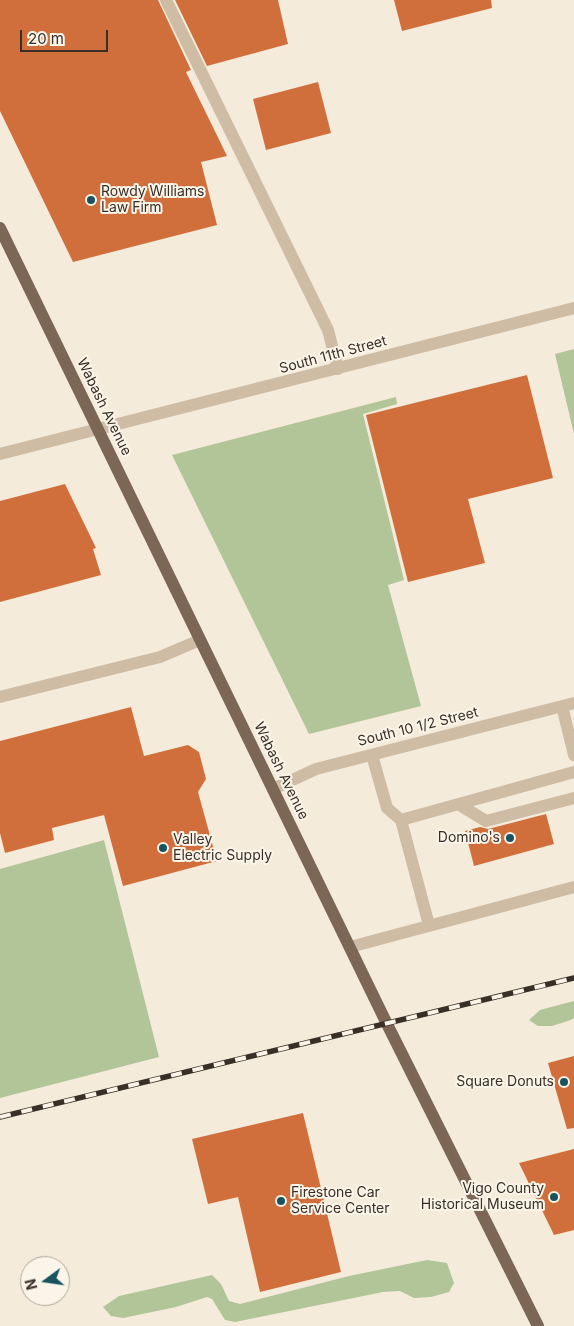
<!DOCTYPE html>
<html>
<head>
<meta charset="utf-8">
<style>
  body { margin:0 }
  #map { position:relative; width:574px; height:1326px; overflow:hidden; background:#f4ebdb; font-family:Inter,sans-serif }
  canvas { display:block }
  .north { position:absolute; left:20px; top:1256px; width:50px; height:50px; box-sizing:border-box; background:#fbf4e8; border:1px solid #ada59b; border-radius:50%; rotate:256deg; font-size:14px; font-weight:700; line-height:20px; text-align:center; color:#392f27 }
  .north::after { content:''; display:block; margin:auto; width:18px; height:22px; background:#18535f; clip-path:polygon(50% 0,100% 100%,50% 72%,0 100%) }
  .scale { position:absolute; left:20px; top:30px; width:88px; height:22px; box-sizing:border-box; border:2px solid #392f27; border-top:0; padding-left:6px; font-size:15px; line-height:18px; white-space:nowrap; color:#392f27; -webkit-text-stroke:4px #fbf4e8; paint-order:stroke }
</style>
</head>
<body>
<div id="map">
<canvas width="574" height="1326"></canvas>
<div class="north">N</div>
<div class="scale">20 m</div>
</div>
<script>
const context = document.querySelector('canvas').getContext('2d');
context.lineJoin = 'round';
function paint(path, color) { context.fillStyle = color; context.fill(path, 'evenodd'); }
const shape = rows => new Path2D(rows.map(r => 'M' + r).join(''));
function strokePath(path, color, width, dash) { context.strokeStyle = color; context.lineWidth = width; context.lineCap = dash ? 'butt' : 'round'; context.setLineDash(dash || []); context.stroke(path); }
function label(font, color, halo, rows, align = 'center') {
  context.font = font + ' Inter,sans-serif'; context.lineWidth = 4; context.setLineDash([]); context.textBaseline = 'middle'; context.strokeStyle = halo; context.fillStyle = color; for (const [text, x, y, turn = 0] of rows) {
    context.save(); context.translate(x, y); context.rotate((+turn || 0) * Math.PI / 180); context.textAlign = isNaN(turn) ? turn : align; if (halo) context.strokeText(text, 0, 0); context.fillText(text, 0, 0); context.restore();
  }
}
const green = shape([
  [574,349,574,434,555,354],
  [396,397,397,404,363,414,404,580,388,585,421,706,309,734,172,455],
  [104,840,159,1057,0,1098,0,869],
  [574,1001,574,1018,571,1020,552,1026,538,1026,529,1020,540,1010],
  [427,1260,447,1263,454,1283,449,1292,431,1297,414,1298,400,1291,383,1292,235,1322,225,1320,212,1299,207,1297,176,1307,123,1318,111,1316,103,1307,119,1296,212,1275,221,1284,229,1301,240,1304,349,1276]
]);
const building = shape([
  [0,0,158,0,191,70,186,72,227,156,201,162,217,225,73,262,0,111],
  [175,0,278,0,288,44,207,66],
  [394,0,491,0,492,8,402,31],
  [318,82,331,133,266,150,253,99],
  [527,375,553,478,468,499,485,563,408,582,366,415],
  [65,484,96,548,93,549,101,575,0,602,0,501],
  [131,707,144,756,188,745,199,752,206,779,198,792,217,861,123,886,104,815,52,828,54,840,5,853,0,833,0,741],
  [546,814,554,844,474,866,465,831,480,827,488,829],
  [574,1056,574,1128,567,1129,548,1063],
  [303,1113,341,1272,260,1292,238,1197,208,1204,192,1139],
  [574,1149,574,1230,554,1235,519,1163]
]);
const lane = shape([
  [166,0,328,330,338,369],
  [0,697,160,657,200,640],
  [562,706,574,755],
  [372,755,387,808,401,820],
  [273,789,316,769,574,703],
  [458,804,486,821,574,798],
  [429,925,401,820,574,772],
  [350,947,574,887]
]);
const street = shape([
  [0,454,574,308]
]);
const primary = shape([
  [0,228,387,1024,538,1326]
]);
const rail = shape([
  [0,1117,574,978]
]);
const markers = [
  [91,200,5,"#18535f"],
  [510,838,5,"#18535f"],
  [163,848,5,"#18535f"],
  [564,1082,5,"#18535f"],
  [554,1197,5,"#18535f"],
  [281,1201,5,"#18535f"]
];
const poiNames = [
  ["Rowdy Williams",101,192],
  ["Law Firm",101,208],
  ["Domino's",500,838,"right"],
  ["Valley",173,840],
  ["Electric Supply",173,856],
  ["Square Donuts",554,1082,"right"],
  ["Vigo County",544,1189,"right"],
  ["Historical Museum",544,1205,"right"],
  ["Firestone Car",291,1193],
  ["Service Center",291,1209]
];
const streetNames = [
  ["South 11th Street",333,355,-15],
  ["Wabash Avenue",104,407,64],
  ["South 10 1/2 Street",418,727,-14],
  ["Wabash Avenue",281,771,64]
];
paint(green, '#b2c599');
paint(building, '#d16f3c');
strokePath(lane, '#cebca5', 12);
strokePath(street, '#cebca5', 12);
strokePath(primary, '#7c6757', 12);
strokePath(rail, '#392f27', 5.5);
strokePath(rail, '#fbf4e8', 4, [11]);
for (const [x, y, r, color] of markers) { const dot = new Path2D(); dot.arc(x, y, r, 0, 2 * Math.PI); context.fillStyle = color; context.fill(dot); strokePath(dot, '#fbf4e8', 2); }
label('14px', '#392f27', '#fbf4e8', poiNames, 'left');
label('14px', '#392f27', '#fbf4e8', streetNames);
</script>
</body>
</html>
